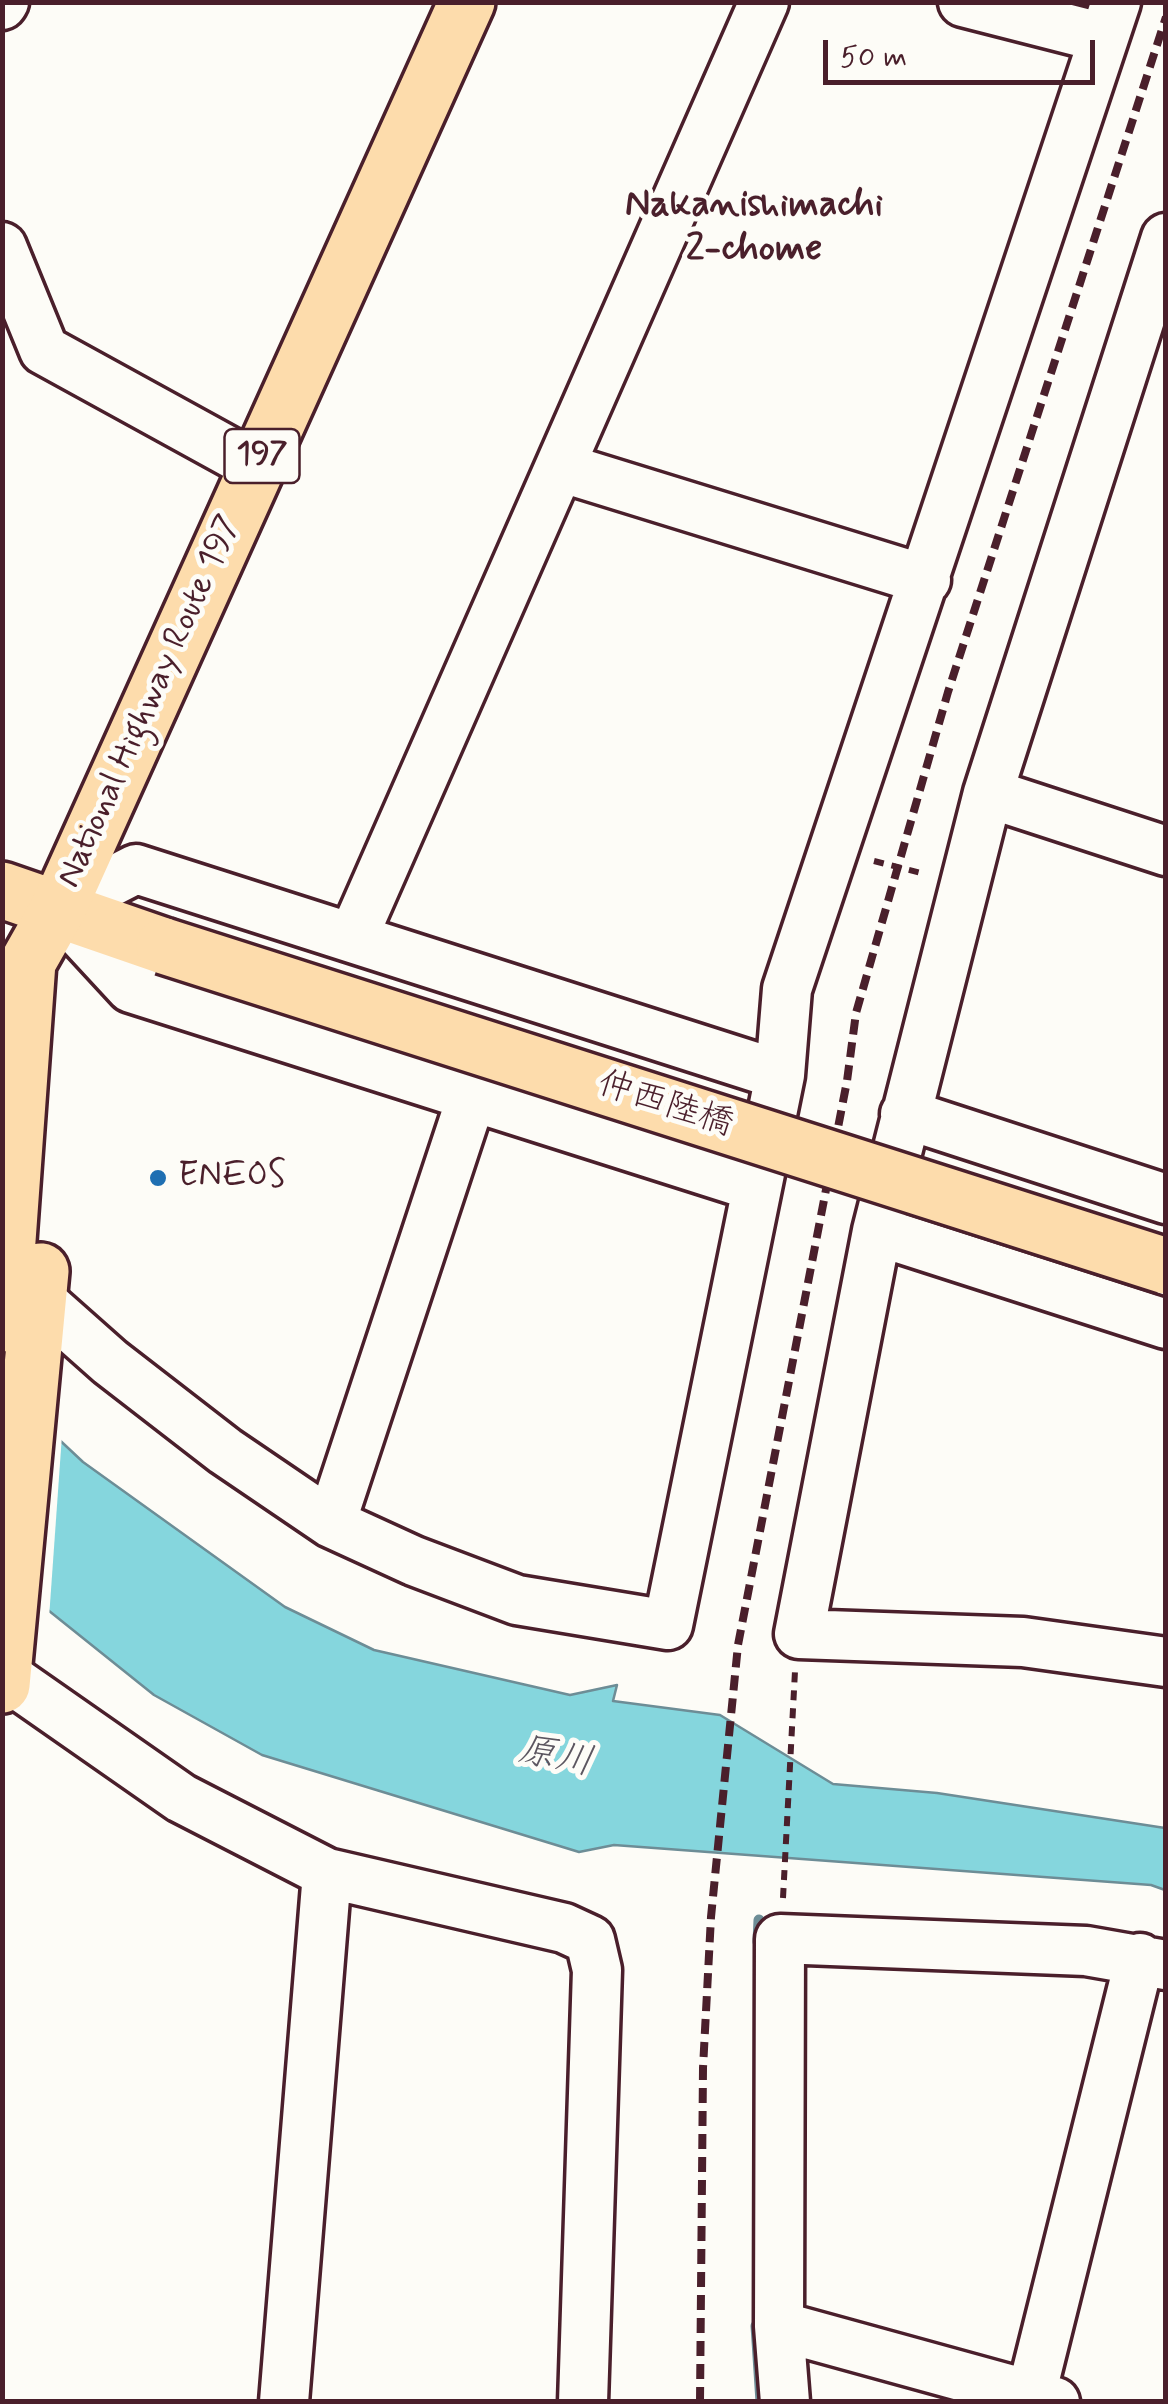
<!DOCTYPE html>
<html>
<head>
<meta charset="utf-8">
<style>
  body { margin:0 }
  #map { position:relative; width:1168px; height:2404px; overflow:hidden; background:#fdfcf7; font-family:Mynerve,sans-serif }
  canvas { display:block }
  .frame { position:absolute; inset:0; border:5px solid #4a1f2b; pointer-events:none }
  .scale { position:absolute; left:823px; top:40px; width:272px; height:45px; box-sizing:border-box; border:5px solid #4a1f2b; border-top:0; padding-left:12px; font-size:30px; line-height:35px; white-space:nowrap; color:#4a1f2b; -webkit-text-stroke:8px #fdfcf7; paint-order:stroke }
</style>
</head>
<body>
<div id="map">
<canvas width="1168" height="2404"></canvas>
<div class="frame"></div>
<div class="scale">50 m</div>
</div>
<script>
const context = document.querySelector('canvas').getContext('2d');
context.lineJoin = 'round';
function paint(path, color) { context.fillStyle = color; context.fill(path, 'evenodd'); }
const shape = rows => new Path2D(rows.map(r => 'M' + r).join(''));
function strokePath(path, color, width, dash) { context.strokeStyle = color; context.lineWidth = width; context.lineCap = dash ? 'butt' : 'round'; context.setLineDash(dash || []); context.stroke(path); }
function label(font, color, halo, rows, align = 'center') {
  context.font = font + ' Mynerve,"Klee One",sans-serif'; context.lineWidth = 10; context.setLineDash([]); context.textBaseline = 'middle'; context.strokeStyle = halo; context.fillStyle = color; for (const [text, x, y, turn = 0] of rows) {
    context.save(); context.translate(x, y); context.rotate((+turn || 0) * Math.PI / 180); context.textAlign = isNaN(turn) ? turn : align; if (halo) context.strokeText(text, 0, 0); context.fillText(text, 0, 0); context.restore();
  }
}
const water = shape([
  [2,1386,83,1462,285,1607,374,1650,570,1695,617,1685,613,1701,720,1715,833,1784,937,1793,1165,1828,1165,1890,1151,1885,614,1845,579,1852,262,1755,154,1695,3,1574,2,1386]
]);
const pier = shape([
  [2,1381,62,1435,49,1618,2,1581]
]);
const stream = shape([
  [758,1942,759,1920],
  [756,2326,761,2402]
]);
const path = shape([
  [874,861,925,874],
  [783,1898,795,1671]
]);
const minor = shape([
  [963,2,1104,38],
  [2,5,4,2],
  [1166,238,988,793,877,1231,799,1634,1023,1642,1166,1662],
  [2,247,44,350,257,467],
  [560,467,926,580],
  [988,793,1166,851],
  [353,937,764,2],
  [905,1114,1166,1199],
  [757,1187,131,988,58,909,136,869,780,1075],
  [877,1231,1166,1324],
  [39,1299,110,1362,225,1451,331,1523,414,1561,517,1600,668,1625,780,1075,787,989,1116,2],
  [331,1523,471,1099],
  [2,1673,181,1798,327,1873,564,1928,590,1940,597,1970,583,2402],
  [779,2326,1055,2402],
  [1031,2395,1140,1958],
  [284,2402,327,1873],
  [785,2402,779,2326,780,1939,1086,1951,1166,1965]
]);
const major = shape([
  [2,890,164,946]
]);
const highway = shape([
  [2,1324,28,962,58,909,467,2],
  [2,1685,41,1271]
]);
const rail = shape([
  [700,2402,703,2068,711,1917,738,1645,847,1081,856,1013,948,692,1166,17]
]);
const majorBridge = shape([
  [164,946,1166,1266]
]);
const markers = [
  [158,1178,10,"#1f6fb2"]
];
const shields = [
  [262,456,75]
];
const shieldNames = [
  ["197",262,456]
];
const streetNames = [
  ["National Highway Route 197",151,702,-66],
  ["仲西陸橋",665,1106,18]
];
const poiNames = [
  ["ENEOS",178,1178]
];
const neighbourhoodNames = [
  ["Nakanishimachi",754,207],
  ["2-chome",754,251]
];
const waterNames = [
  ["原川",555,1759,11]
];
paint(water, '#85d6dd');
strokePath(water, '#6d8d96', 2.5);
paint(pier, '#fdfcf7');
strokePath(stream, '#6d8d96', 11);
strokePath(minor, '#4a1f2b', 55);
strokePath(major, '#4a1f2b', 62);
strokePath(highway, '#4a1f2b', 62);
strokePath(path, '#4a1f2b', 6, [10, 8]);
strokePath(minor, '#fdfcf7', 48);
strokePath(major, '#fddcac', 55);
strokePath(highway, '#fddcac', 55);
strokePath(rail, '#4a1f2b', 8, [15, 8]);
strokePath(majorBridge, '#4a1f2b', 62, []);
strokePath(majorBridge, '#fddcac', 55);
for (const [x, y, r, color] of markers) { const dot = new Path2D(); dot.arc(x, y, r, 0, 2 * Math.PI); context.fillStyle = color; context.fill(dot); strokePath(dot, '#fdfcf7', 4); }
for (const [x, y, w] of shields) { const box = new Path2D(); box.roundRect(x - w / 2, y - 27, w, 54, 8); context.fillStyle = '#fdfcf7'; context.fill(box); strokePath(box, '#4a1f2b', 2.5); }
label('bold 32px', '#4a1f2b', null, shieldNames);
label('35px', '#4a1f2b', '#fdfcf7', streetNames);
label('35px', '#4a1f2b', '#fdfcf7', poiNames, 'left');
label('bold 38px', '#4a1f2b', '#fdfcf7', neighbourhoodNames);
label('italic 38px', '#5c5660', '#fdfcf7', waterNames);
</script>
</body>
</html>
